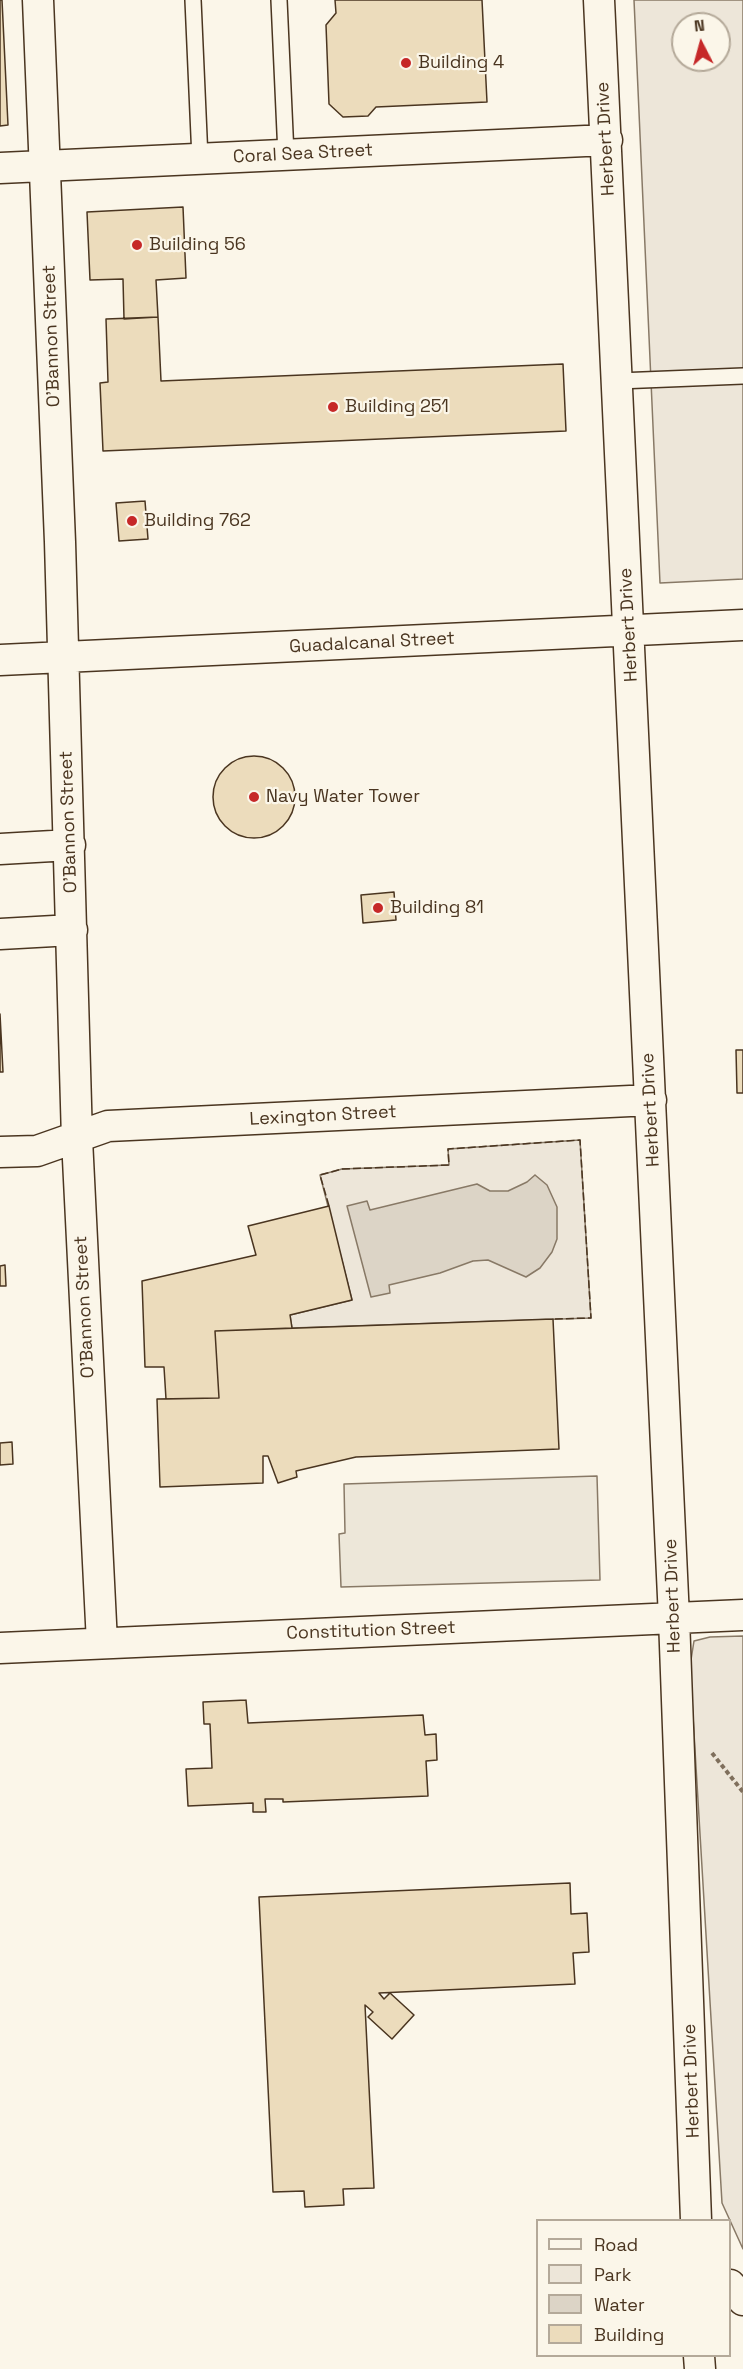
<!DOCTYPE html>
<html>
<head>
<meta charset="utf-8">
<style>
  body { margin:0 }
  #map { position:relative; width:743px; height:2369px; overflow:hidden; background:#fbf6e9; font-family:"Space Grotesk",sans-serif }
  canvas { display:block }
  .legend { position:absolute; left:536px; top:2219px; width:195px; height:138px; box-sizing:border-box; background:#fbf6e9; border:2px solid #b4a999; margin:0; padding:8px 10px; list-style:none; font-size:18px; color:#4a3520 }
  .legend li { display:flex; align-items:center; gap:12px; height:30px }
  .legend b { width:30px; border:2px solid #b4a999 }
  .north { position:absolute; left:671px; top:12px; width:60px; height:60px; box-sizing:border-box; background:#fbf6e9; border:2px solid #b4a999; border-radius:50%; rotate:354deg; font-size:16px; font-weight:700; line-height:24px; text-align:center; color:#4a3520 }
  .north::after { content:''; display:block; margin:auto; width:21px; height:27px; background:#c62828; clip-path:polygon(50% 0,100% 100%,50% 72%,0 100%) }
</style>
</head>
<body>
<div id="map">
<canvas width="743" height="2369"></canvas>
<ul class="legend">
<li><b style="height:8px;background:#fbf6e9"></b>Road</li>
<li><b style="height:16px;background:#ede6d9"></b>Park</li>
<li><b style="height:16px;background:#dcd4c6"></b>Water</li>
<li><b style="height:16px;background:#ecdcbc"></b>Building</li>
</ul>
<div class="north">N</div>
</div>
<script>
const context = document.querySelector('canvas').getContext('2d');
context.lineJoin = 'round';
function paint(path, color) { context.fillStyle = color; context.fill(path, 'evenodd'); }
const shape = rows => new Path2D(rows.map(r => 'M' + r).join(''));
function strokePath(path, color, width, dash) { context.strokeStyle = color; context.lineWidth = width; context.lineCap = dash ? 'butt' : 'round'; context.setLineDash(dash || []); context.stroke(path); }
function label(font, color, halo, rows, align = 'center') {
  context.font = font + ' "Space Grotesk",sans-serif'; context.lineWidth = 4.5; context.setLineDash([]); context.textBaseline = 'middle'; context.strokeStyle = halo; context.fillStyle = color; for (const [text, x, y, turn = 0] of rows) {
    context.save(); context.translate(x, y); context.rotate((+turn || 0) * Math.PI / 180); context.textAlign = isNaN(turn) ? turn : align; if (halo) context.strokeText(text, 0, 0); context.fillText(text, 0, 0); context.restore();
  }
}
const green = shape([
  [634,0,743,0,743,579,660,583,634,0],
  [683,24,719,24,719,60,683,60,683,24],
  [580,1140,591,1318,292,1328,290,1315,352,1300,320,1175,342,1169,449,1165,448,1149,580,1140],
  [743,1636,743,2249,722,2203,690,1666,694,1641,710,1637,743,1636]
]);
const parking = shape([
  [597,1476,600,1580,341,1587,339,1534,345,1533,344,1484,597,1476]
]);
const water = shape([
  [535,1175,547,1185,557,1207,557,1239,552,1252,540,1268,526,1277,488,1260,473,1261,440,1273,389,1285,390,1293,371,1297,347,1206,367,1201,370,1210,477,1184,490,1191,508,1191,527,1182,535,1175]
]);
const building = shape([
  [0,0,2,0,8,125,0,126,0,0],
  [335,0,482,0,487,102,376,107,368,116,343,117,329,104,326,25,336,13,335,0],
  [183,207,186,278,156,280,158,317,124,319,123,279,90,280,87,212,183,207],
  [158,317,161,381,563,364,566,431,103,451,100,383,108,382,106,319,158,317],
  [145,501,148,539,119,541,116,503,145,501],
  '213 797a41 41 0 1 1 82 0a41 41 0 1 1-82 0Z',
  [394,892,396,920,363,923,361,895,394,892],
  [0,1014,3,1072,0,1072,0,1014],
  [736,1050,743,1050,743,1093,737,1093,736,1050],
  [329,1206,352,1300,290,1315,292,1328,215,1331,219,1398,166,1399,164,1367,145,1367,142,1281,256,1255,248,1226,329,1206],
  [5,1265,6,1286,0,1286,0,1266,5,1265],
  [553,1319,559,1449,356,1457,296,1471,297,1477,278,1483,268,1456,263,1456,263,1483,160,1487,157,1399,219,1398,215,1331,553,1319],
  [12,1442,13,1464,0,1465,0,1443,12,1442],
  [246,1700,248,1723,423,1715,425,1735,436,1734,437,1760,426,1761,428,1796,283,1802,283,1799,265,1799,266,1812,253,1812,253,1803,188,1806,186,1769,212,1768,210,1724,204,1724,203,1702,246,1700],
  [570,1883,571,1914,587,1913,589,1952,573,1953,575,1984,379,1993,384,1999,390,1993,414,2015,392,2039,368,2017,373,2012,365,2005,374,2188,343,2189,344,2205,305,2207,304,2191,273,2192,259,1897,570,1883]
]);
const path = shape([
  [712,1753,743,1792]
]);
const lane = shape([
  [193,0,200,159],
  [279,0,286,155],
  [618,381,743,376]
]);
const street = shape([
  [38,0,60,542,77,1139,102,1643],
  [599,0,674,1618,696,2220],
  [0,168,607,140],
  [0,660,743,625],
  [0,849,70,845],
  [0,934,72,930],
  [0,1152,37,1151,108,1126,651,1100],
  [0,1648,743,1615],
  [730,2285,743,2300],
  [699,2356,700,2369]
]);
const fence = shape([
  [329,1206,320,1175,342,1169,449,1165,448,1149,580,1140,591,1318,553,1319]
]);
const markers = [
  [406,63,6,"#c62828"],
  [137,245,6,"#c62828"],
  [333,407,6,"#c62828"],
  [132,521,6,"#c62828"],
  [254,797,6,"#c62828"],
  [378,908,6,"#c62828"]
];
const poiNames = [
  ["Building 4",418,63],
  ["Building 56",149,245],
  ["Building 251",345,407],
  ["Building 762",144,521],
  ["Navy Water Tower",266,797],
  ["Building 81",390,908]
];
const streetNames = [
  ["Herbert Drive",606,139,-93],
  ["Coral Sea Street",303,154,-3],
  ["O'Bannon Street",52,336,-92],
  ["Herbert Drive",629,625,-93],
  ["Guadalcanal Street",372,643,-3],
  ["O'Bannon Street",69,822,-92],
  ["Herbert Drive",651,1110,-93],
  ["Lexington Street",323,1116,-3],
  ["O'Bannon Street",85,1307,-93],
  ["Herbert Drive",673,1596,-92],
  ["Constitution Street",371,1631,-2],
  ["Herbert Drive",692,2081,-92]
];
paint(green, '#ede6d9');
strokePath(green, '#887966', 1.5);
paint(parking, '#ede7d9');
strokePath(parking, '#887966', 1.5);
paint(water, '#dcd4c6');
strokePath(water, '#887966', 1.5);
paint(building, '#ecdcbc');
strokePath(building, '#4a3520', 1.5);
strokePath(lane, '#4a3520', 18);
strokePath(street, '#4a3520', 33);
strokePath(path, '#7f6f5c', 4, [4.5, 3]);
strokePath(lane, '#fbf6e9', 15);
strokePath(street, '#fbf6e9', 30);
strokePath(fence, '#4a3520', 1.5, [8, 3]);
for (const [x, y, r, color] of markers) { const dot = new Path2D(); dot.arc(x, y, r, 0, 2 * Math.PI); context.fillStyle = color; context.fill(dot); strokePath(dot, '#fbf6e9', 2); }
label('18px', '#4a3520', '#fbf6e9', poiNames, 'left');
label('18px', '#4a3520', '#fbf6e9', streetNames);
</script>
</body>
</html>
